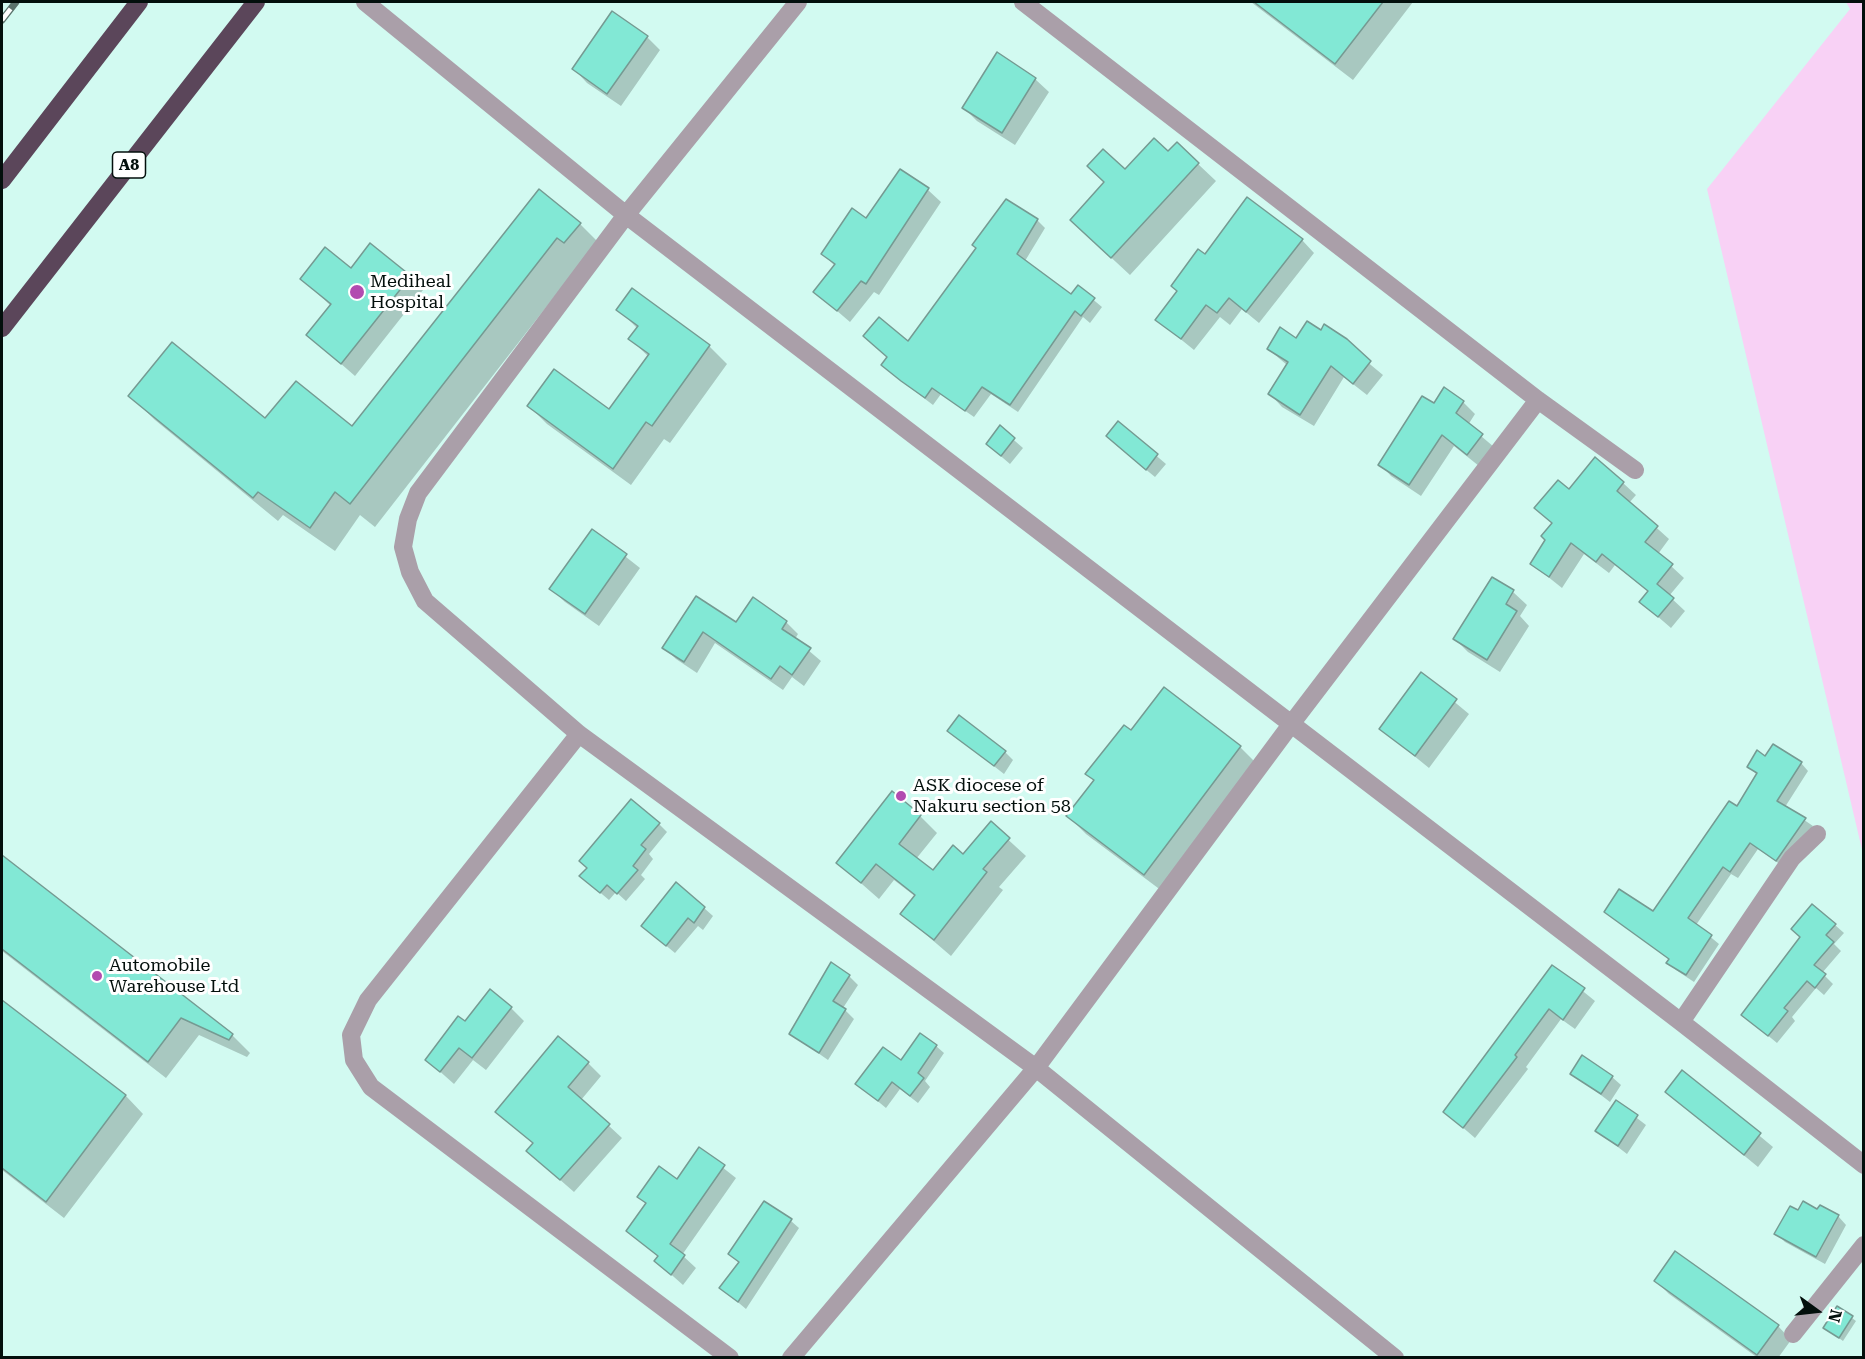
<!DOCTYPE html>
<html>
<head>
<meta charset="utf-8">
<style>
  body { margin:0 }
  #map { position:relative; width:1865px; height:1359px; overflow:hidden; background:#d2faf1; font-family:"Roboto Serif",serif }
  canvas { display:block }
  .frame { position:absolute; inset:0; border:3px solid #030f0c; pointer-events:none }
  .north { position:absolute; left:1787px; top:1281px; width:60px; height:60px; -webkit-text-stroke:4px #fff; paint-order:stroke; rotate:105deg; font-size:16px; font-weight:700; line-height:24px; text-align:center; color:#030f0c }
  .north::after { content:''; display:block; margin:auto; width:21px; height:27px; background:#030f0c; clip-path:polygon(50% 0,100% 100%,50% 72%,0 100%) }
</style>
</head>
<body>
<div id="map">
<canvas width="1865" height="1359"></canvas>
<div class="frame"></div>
<div class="north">N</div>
</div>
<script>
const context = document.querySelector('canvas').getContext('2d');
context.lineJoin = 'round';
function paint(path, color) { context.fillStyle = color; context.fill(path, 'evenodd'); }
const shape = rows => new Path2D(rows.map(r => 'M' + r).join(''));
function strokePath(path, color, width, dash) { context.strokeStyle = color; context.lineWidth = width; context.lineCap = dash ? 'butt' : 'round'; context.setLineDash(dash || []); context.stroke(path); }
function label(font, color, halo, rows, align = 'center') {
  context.font = font + ' "Roboto Serif",serif'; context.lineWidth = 6; context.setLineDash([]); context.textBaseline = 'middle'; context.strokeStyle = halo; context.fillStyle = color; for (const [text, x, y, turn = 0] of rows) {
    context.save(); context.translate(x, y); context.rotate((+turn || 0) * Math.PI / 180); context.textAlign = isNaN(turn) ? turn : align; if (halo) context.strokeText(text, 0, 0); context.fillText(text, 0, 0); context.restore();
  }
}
const green = shape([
  [1846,2,1864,2,1863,854,1707,189,1850,9]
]);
const shadow = shape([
  [1251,2,1413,2,1353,80],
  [647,37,660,50,621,106,587,83,574,69],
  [1035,79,1049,92,1015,145,977,121,964,108],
  [1169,153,1198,164,1216,181,1130,275,1089,237,1125,171],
  [900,171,928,190,941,202,879,295,874,292,850,322,815,292,835,266,823,254,867,220],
  [540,191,580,224,604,248,582,261,375,527,360,515,335,551,283,515,278,521,155,420,130,396,265,420,352,429],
  [1037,220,1045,228,1025,261,1071,296,1078,287,1102,307,1090,323,1083,317,1018,412,991,394,974,417,941,394,933,405,891,373,908,343],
  [1302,240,1314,253,1259,323,1242,309,1230,325,1220,317,1194,350,1157,320,1205,256],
  [351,270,410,277,423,290,355,376,308,335,331,306,302,279],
  [618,309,709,346,727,364,670,443,664,439,631,485,547,424,529,406,610,411,649,357,630,339,638,329],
  [1325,327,1383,375,1367,395,1344,377,1314,426,1282,407,1270,394,1287,365,1268,349,1321,332],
  [1463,402,1475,414,1468,425,1494,447,1479,466,1454,446,1421,496,1391,476,1380,464,1435,406],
  [1118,423,1166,464,1155,477,1116,445],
  [1000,428,1023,448,1010,464,996,452],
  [1623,483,1636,495,1629,503,1669,539,1658,554,1684,578,1669,596,1685,611,1671,628,1641,602,1649,592,1615,565,1609,573,1584,554,1562,588,1532,564,1547,541,1553,524,1536,508,1569,491],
  [593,531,640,568,599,626,565,602,551,589],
  [1492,579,1513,592,1527,605,1520,616,1529,626,1500,672,1468,652,1455,639],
  [696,598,736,624,754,599,786,622,798,634,795,639,821,661,804,686,792,677,783,690,715,643,697,673,676,659,664,647],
  [1421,674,1469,714,1429,768,1381,729],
  [1164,689,1240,747,1258,765,1162,891,1086,834,1068,816,1095,782,1087,774,1131,733],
  [949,731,1005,752,1013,760,1004,774],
  [1766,758,1801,763,1808,771,1785,807,1813,826,1784,867,1758,849,1738,878,1731,874,1696,925,1719,944,1694,982,1676,970,1668,963,1670,960,1606,912,1653,913,1737,808,1757,775,1749,766],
  [920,816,937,833,916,859,933,872,964,856,991,824,1026,856,999,887,1003,890,951,956,902,914,916,897,894,880,879,899,838,863],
  [659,824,667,832,649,854,653,859,641,875,645,879,626,901,616,892,609,900,590,884,588,868],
  [2,857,232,1035,250,1053,247,1057,199,1035,166,1078,2,951],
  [704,908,713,916,703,930,698,926,675,953,652,934],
  [1835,925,1844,933,1834,944,1841,951,1822,973,1833,984,1824,995,1816,988,1792,1017,1795,1021,1777,1043,1743,1015,1802,938],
  [1553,967,1595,1001,1575,1029,1561,1019,1526,1067,1528,1069,1475,1138,1445,1112],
  [849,976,858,985,843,1008,854,1019,828,1060,791,1034],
  [2,1002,126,1096,143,1114,64,1218,2,1170],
  [511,1008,524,1021,486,1070,473,1060,454,1084,427,1060,465,1023],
  [936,1046,944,1053,925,1081,930,1087,918,1103,900,1089,886,1108,857,1084],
  [588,1063,601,1076,581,1100,622,1138,574,1192,542,1164,534,1144,497,1112],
  [1683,1072,1773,1147,1758,1167,1667,1092],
  [1572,1073,1612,1077,1621,1085,1610,1102],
  [1616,1102,1646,1125,1627,1154,1597,1131],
  [699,1149,736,1178,682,1255,696,1268,683,1285,656,1261,659,1257,628,1231,647,1205,639,1197,677,1181],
  [1798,1212,1838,1216,1846,1225,1825,1264,1785,1242,1776,1233],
  [791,1221,799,1228,746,1309,721,1288,740,1264,730,1254],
  [1656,1281,1778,1326,1791,1340,1778,1358,1758,1358,1669,1294],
  [1852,1318,1856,1321,1843,1341,1829,1331]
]);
const building = shape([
  [1254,2,1383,2,1335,64,1254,2],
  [612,11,648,36,607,94,572,69,612,11],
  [997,52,1036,78,1002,133,962,108,997,52],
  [1154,138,1168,151,1177,142,1199,163,1111,258,1070,220,1104,182,1087,166,1103,149,1125,169,1154,138],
  [900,169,929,188,866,284,861,281,837,311,813,292,835,264,821,254,852,208,866,218,900,169],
  [539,189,581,223,564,243,557,238,350,504,335,492,310,528,258,492,253,498,128,396,172,342,265,418,296,381,352,426,539,189],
  [1247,197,1303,239,1246,312,1229,298,1217,313,1206,305,1181,339,1155,320,1177,291,1171,286,1198,249,1205,254,1247,197],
  [1006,199,1038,219,1017,254,1071,294,1078,285,1095,298,1081,316,1075,311,1010,405,982,387,965,411,932,388,925,398,901,381,881,365,887,357,863,336,879,317,908,341,976,248,972,245,1006,199],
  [370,243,411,276,341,364,306,335,331,304,300,279,325,247,351,268,370,243],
  [632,288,710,345,652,426,646,422,613,469,527,406,554,369,609,409,649,354,628,339,638,326,616,310,632,288],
  [1307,321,1321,330,1324,324,1347,339,1371,361,1353,384,1331,366,1300,415,1268,394,1288,362,1267,349,1280,327,1296,338,1307,321],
  [1444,387,1464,401,1456,413,1483,434,1467,455,1442,435,1409,485,1378,465,1422,396,1434,403,1444,387],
  [1118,421,1158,454,1146,470,1106,436,1118,421],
  [1000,425,1015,438,1001,456,986,444,1000,425],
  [1595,457,1624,482,1617,491,1658,526,1645,542,1673,564,1657,584,1674,598,1658,617,1639,602,1648,591,1602,554,1596,562,1571,543,1549,577,1530,564,1545,540,1541,536,1552,523,1534,508,1558,480,1569,489,1595,457],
  [592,529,627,554,585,614,549,589,592,529],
  [1492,577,1514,590,1506,604,1517,611,1487,660,1453,639,1492,577],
  [696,596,736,622,753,597,787,621,782,629,811,648,792,675,780,666,771,679,703,632,684,662,662,648,696,596],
  [1421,672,1457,699,1415,756,1379,729,1421,672],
  [1164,687,1241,746,1144,875,1066,816,1094,780,1085,774,1124,725,1131,730,1164,687],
  [959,715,1006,751,994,766,947,731,959,715],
  [1773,744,1802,762,1777,801,1806,818,1776,861,1750,843,1730,872,1723,867,1688,918,1712,935,1686,975,1666,963,1669,959,1604,912,1619,889,1653,911,1729,801,1737,806,1757,773,1747,767,1757,750,1765,756,1773,744],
  [892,791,921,815,899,844,933,870,953,845,963,854,991,821,1010,838,983,869,987,872,934,940,900,914,915,895,876,864,861,883,836,863,892,791],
  [631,799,660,823,641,845,646,849,633,866,638,870,617,894,607,885,600,893,579,876,587,868,579,861,631,799],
  [2,855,233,1034,229,1040,181,1018,148,1062,2,949,2,855],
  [676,882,705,907,694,923,688,918,666,946,641,926,676,882],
  [1812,904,1836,924,1826,935,1834,942,1814,965,1826,974,1815,988,1807,981,1784,1008,1788,1011,1768,1036,1741,1015,1800,937,1791,929,1812,904],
  [831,962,850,975,833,1001,846,1009,819,1053,789,1034,831,962],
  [1552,965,1585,988,1563,1020,1549,1009,1515,1055,1517,1057,1463,1128,1443,1112,1552,965],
  [490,989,512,1007,472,1058,459,1048,440,1072,425,1060,458,1016,465,1021,490,989],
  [2,1000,126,1095,46,1202,2,1168,2,1000],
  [920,1033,937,1045,918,1073,924,1078,910,1096,892,1082,878,1101,855,1084,883,1047,901,1060,920,1033],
  [558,1036,589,1062,568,1087,610,1124,560,1180,526,1151,533,1143,495,1112,558,1036],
  [1582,1055,1613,1076,1601,1094,1570,1074,1582,1055],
  [1682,1070,1761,1133,1744,1155,1665,1092,1682,1070],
  [1616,1100,1638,1115,1618,1146,1595,1131,1616,1100],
  [699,1147,725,1165,670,1244,685,1255,671,1275,654,1261,658,1256,626,1231,646,1203,637,1197,659,1166,677,1179,699,1147],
  [764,1201,792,1219,738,1302,719,1288,739,1262,728,1254,764,1201],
  [1803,1201,1817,1209,1820,1205,1839,1215,1816,1257,1774,1234,1790,1206,1798,1210,1803,1201],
  [1675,1251,1779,1325,1757,1355,1654,1281,1675,1251],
  [1837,1306,1853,1316,1839,1338,1823,1328,1837,1306]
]);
const minor = shape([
  [365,2,626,215,1681,1022,1864,1165],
  [1023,2,1538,400,1635,470],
  [579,734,368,1000,351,1035,354,1060,371,1087,730,1358],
  [1681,1022,1792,858,1817,834],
  [1793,1334,1864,1245],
  [791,1358,1036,1068,579,734,425,601,410,572,403,547,408,519,418,493,626,215,798,2],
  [1395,1358,1036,1068,1292,723,1538,400]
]);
const highway = shape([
  [2,180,139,2],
  [2,328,256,2]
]);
const rail = shape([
  [2,20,16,2]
]);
const markers = [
  [357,292,8,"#b24bb0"],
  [901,796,6,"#b24bb0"],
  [97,976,6,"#b24bb0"]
];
const shields = [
  [129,165,33]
];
const shieldNames = [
  ["A8",129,165]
];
const poiNames = [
  ["Mediheal",370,282],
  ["Hospital",370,303],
  ["ASK diocese of",913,786],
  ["Nakuru section 58",913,807],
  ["Automobile",109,966],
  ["Warehouse Ltd",109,987]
];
paint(green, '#f8d1f5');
paint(shadow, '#0003');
paint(building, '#82e8d5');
strokePath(building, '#759a92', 1.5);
strokePath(minor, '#aa9fa9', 18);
strokePath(highway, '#5b465a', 18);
strokePath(rail, '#5a726c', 7);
strokePath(rail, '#fff', 4.5, [14]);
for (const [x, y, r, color] of markers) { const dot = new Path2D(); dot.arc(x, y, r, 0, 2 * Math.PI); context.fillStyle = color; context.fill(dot); strokePath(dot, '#fff', 2); }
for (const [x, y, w] of shields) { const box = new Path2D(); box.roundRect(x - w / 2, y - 13, w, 26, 4.5); context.fillStyle = '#fff'; context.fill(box); strokePath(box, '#030f0c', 1.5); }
label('bold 16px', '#030f0c', null, shieldNames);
label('18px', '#030f0c', '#fff', poiNames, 'left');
</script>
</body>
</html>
